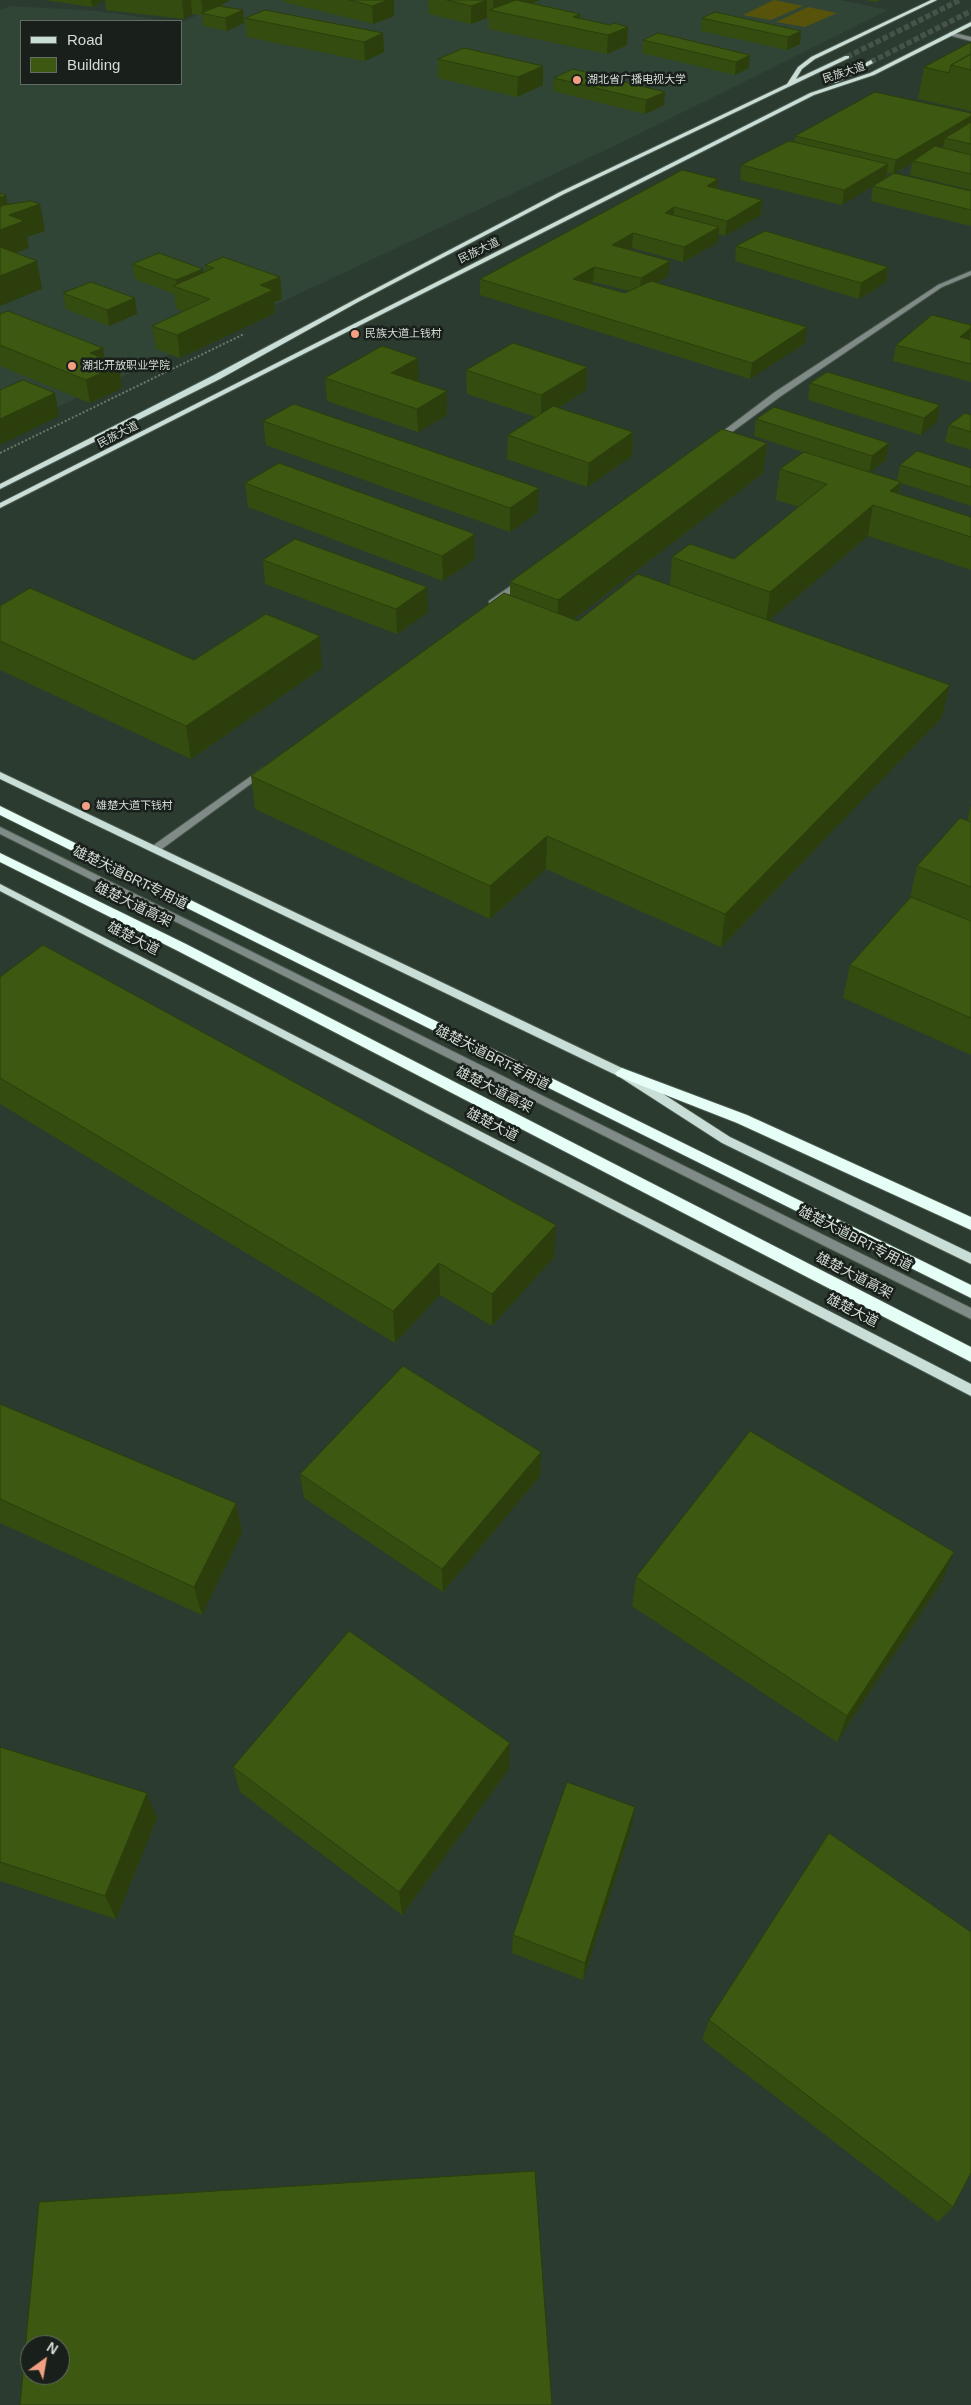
<!DOCTYPE html>
<html>
<head>
<meta charset="utf-8">
<style>
  body { margin:0 }
  #map { position:relative; width:971px; height:2405px; overflow:hidden; background:#2c3b2f; font-family:Helvetica,sans-serif }
  canvas { display:block }
  .legend { position:absolute; left:20px; top:20px; width:162px; height:65px; box-sizing:border-box; background:#19201b; border:1px solid #636c65; margin:0; padding:6px 9px; list-style:none; font-size:15px; color:#d3ddd5 }
  .legend li { display:flex; align-items:center; gap:10px; height:25px }
  .legend b { width:25px; border:1px solid #636c65 }
  .north { position:absolute; left:20px; top:2335px; width:50px; height:50px; box-sizing:border-box; background:#19201b; border:1px solid #636c65; border-radius:50%; rotate:32deg; font-size:14px; font-weight:700; line-height:20px; text-align:center; color:#d3ddd5 }
  .north::after { content:''; display:block; margin:auto; width:18px; height:22px; background:#f39f82; clip-path:polygon(50% 0,100% 100%,50% 72%,0 100%) }
</style>
</head>
<body>
<div id="map">
<canvas width="971" height="2405"></canvas>
<ul class="legend">
<li><b style="height:6px;background:#c8ded6"></b>Road</li>
<li><b style="height:14px;background:#3d5811"></b>Building</li>
</ul>
<div class="north">N</div>
</div>
<script>
const context = document.querySelector('canvas').getContext('2d');
context.lineJoin = 'round';
function paint(path, color) { context.fillStyle = color; context.fill(path, 'evenodd'); }
const shape = rows => new Path2D(rows.map(r => 'M' + r).join(''));
function strokePath(path, color, width, dash) { context.strokeStyle = color; context.lineWidth = width; context.lineCap = dash ? 'butt' : 'round'; context.setLineDash(dash || []); context.stroke(path); }
function label(font, color, halo, rows, align = 'center') {
  context.font = font + ' Helvetica,"Noto Sans SC",sans-serif'; context.lineWidth = 5; context.setLineDash([]); context.textBaseline = 'middle'; context.strokeStyle = halo; context.fillStyle = color; for (const [text, x, y, turn = 0] of rows) {
    context.save(); context.translate(x, y); context.rotate((+turn || 0) * Math.PI / 180); context.textAlign = isNaN(turn) ? turn : align; if (halo) context.strokeText(text, 0, 0); context.fillText(text, 0, 0); context.restore();
  }
}
const built = shape([
  [227,0,840,0,888,10,631,138,0,434,0,232,44,215,0,201,0,10,11,6,97,11,169,21,21,21,21,84,181,84,181,23]
]);
const green = shape([
  [774,0,803,6,771,20,743,15],
  [808,7,837,13,805,27,776,22]
]);
const majorTunnel = shape([
  [847,57,960,0],
  [871,62,971,11]
]);
const path = shape([
  [0,453,244,334]
]);
const minor = shape([
  [950,32,971,37,971,41,948,35,950,32],
  [971,271,971,275,942,287,781,396,717,443,710,441,775,392,938,285,971,271],
  [525,576,529,579,528,581,495,605,489,605,489,601,525,576],
  [264,767,267,768,267,772,159,851,151,851,151,847,264,767],
  [0,827,971,1308,971,1319,0,834,0,827]
]);
const major = shape([
  [931,0,937,0,815,59,802,69,796,79,845,56,849,56,849,58,564,194,360,301,220,379,0,489,0,484,214,375,356,299,560,192,787,84,798,67,811,57,931,0],
  [971,22,971,26,874,75,814,95,0,508,0,503,810,93,870,73,971,22],
  [871,60,873,63,836,83,831,82,871,60],
  [0,772,626,1070,730,1137,971,1253,971,1264,722,1143,618,1076,0,779,0,772],
  [0,884,971,1384,971,1396,0,891,0,884]
]);
const highway = shape([
  [0,806,971,1285,971,1298,0,815,0,806],
  [0,853,186,944,971,1347,971,1362,176,950,0,862,0,853],
  [622,1068,747,1115,971,1217,971,1230,737,1123,617,1076,615,1073,622,1068]
]);
const wall = shape([
  [44,0,230,0,220,6,243,10,244,23,227,31,203,26,202,15,192,14,184,19,106,10,105,0,92,7],
  [283,0,394,0,394,16,373,24,284,2],
  [428,0,540,0,533,3,580,14,580,18,610,25,628,27,627,45,607,54,489,29,489,19,487,18,471,24,429,14],
  [865,0,881,0,876,2],
  [245,18,383,33,384,52,365,61,247,37],
  [702,18,801,31,800,44,787,50,701,31],
  [643,40,750,55,749,68,735,75,642,53],
  [971,42,971,111,918,99,924,67],
  [438,59,543,66,543,85,517,97,438,78],
  [573,69,664,105,645,114,553,91,554,78],
  [971,113,971,190,910,175,912,163,895,173,971,191,971,226,871,201,873,186,876,184,842,205,740,180,741,165,794,142,795,136],
  [944,144,943,148,939,147],
  [887,173,893,174,886,178],
  [717,188,762,200,761,215,725,236,718,234,718,242,683,262,632,248,629,250,668,276,657,283,805,343,750,379,480,295,480,279],
  [593,282,630,291,625,293,591,284],
  [736,246,888,267,886,282,859,299,735,261],
  [132,264,203,273,206,272,205,265,280,277,282,299,274,302,275,313,180,358,156,349,152,326,184,311,176,309,174,294,135,279],
  [63,293,135,298,137,314,109,326,66,309],
  [0,314,103,348,104,359,119,365,122,388,90,403,0,366],
  [971,325,971,382,893,361,896,345],
  [587,367,586,390,558,408,633,432,632,456,587,487,507,459,508,435,536,417,467,394,466,370],
  [325,378,419,381,417,381,447,415,418,432,327,401],
  [810,383,940,405,937,422,921,435,808,400],
  [971,415,971,450,945,442,949,425],
  [756,419,886,460,870,472,897,481,900,465,971,468,971,506,901,483,899,494,971,517,971,570,868,536,769,620,942,717,721,947,546,869,490,919,255,809,251,776,510,595,510,582,767,443,763,473,574,619,578,621,670,585,672,557,734,559,799,507,776,500,780,469,803,452,754,436],
  [263,421,538,512,510,532,266,445],
  [245,483,475,534,475,559,443,581,248,507],
  [263,560,428,612,397,634,265,584],
  [0,606,194,660,322,668,191,759,0,670],
  [971,805,971,1055,843,998,850,965,910,898,917,866,967,821],
  [0,977,554,1257,492,1326,440,1295,395,1343,0,1104],
  [0,1404,236,1503,242,1532,202,1615,0,1523],
  [541,1452,540,1476,443,1592,304,1498,300,1474],
  [636,1577,942,1581,837,1742,632,1606],
  [0,1747,157,1818,116,1919,0,1881],
  [233,1767,509,1769,402,1915,240,1792],
  [632,1826,583,1980,512,1953,513,1935],
  [709,2020,953,2207,938,2222,702,2040]
]);
const shadedWall = shape([
  [91,0,105,0,92,7],
  [183,0,191,0,192,14,184,19,182,1],
  [201,0,230,0,205,14,203,14],
  [388,0,394,0,394,16,373,24,372,6],
  [487,0,487,18,471,24,471,6],
  [496,0,540,0,506,14,493,11,493,1],
  [243,10,244,23,227,31,225,18],
  [580,14,579,29,573,17],
  [628,27,627,45,607,54,608,35],
  [801,31,800,44,787,50,788,37],
  [383,33,384,52,365,61,364,42],
  [750,55,749,68,735,75,736,62],
  [543,66,543,85,517,97,518,77],
  [665,92,664,105,645,114,646,100],
  [971,116,971,129,945,138,944,144,915,161,913,161,912,163,893,174,896,160],
  [888,164,886,178,842,205,844,190],
  [718,179,717,194,707,186],
  [6,195,10,215,40,204,45,231,27,237,29,248,0,259,0,198],
  [762,200,761,215,725,236,727,221],
  [674,207,673,222,665,213],
  [719,227,718,242,683,262,684,247],
  [633,233,632,248,611,260,612,245],
  [37,261,42,289,0,306,0,276],
  [670,261,668,276,640,293,641,278],
  [594,267,593,282,572,295,573,279],
  [888,267,886,282,859,299,861,283],
  [203,269,204,284,177,287,176,280],
  [280,277,282,299,274,302,275,313,180,358,177,335,260,285],
  [135,298,137,314,109,326,107,310],
  [807,327,805,343,750,379,752,363],
  [971,328,970,342,960,337],
  [103,348,106,370,119,365,122,388,90,403,86,380,90,353],
  [418,358,419,381,392,396,391,373],
  [587,367,586,390,541,418,541,395],
  [447,391,447,415,418,432,417,409],
  [55,393,59,416,0,445,0,419],
  [940,405,937,422,921,435,924,418],
  [633,432,632,456,587,487,589,463],
  [767,443,763,473,557,632,558,600],
  [889,443,886,460,869,473,872,456],
  [901,482,895,512,890,491],
  [539,488,538,512,510,532,510,508],
  [873,505,868,536,766,623,770,592],
  [475,534,475,559,443,581,442,556],
  [427,587,428,612,397,634,396,609],
  [320,636,322,668,191,759,186,726],
  [950,685,942,717,721,947,725,914],
  [547,836,546,869,490,919,490,886],
  [556,1225,554,1257,492,1326,492,1294],
  [439,1263,440,1295,395,1343,393,1311],
  [541,1452,540,1476,443,1592,442,1569],
  [236,1503,242,1532,202,1615,194,1587],
  [954,1552,942,1581,837,1742,847,1716],
  [510,1743,509,1769,402,1915,399,1892],
  [147,1793,157,1818,116,1919,105,1896],
  [635,1807,632,1826,583,1980,585,1963]
]);
const building = shape([
  [350,0,388,0,372,6,350,0],
  [447,0,487,0,471,6,447,0],
  [516,0,580,14,573,17,610,25,614,23,628,27,608,35,489,10,516,0],
  [219,6,243,10,225,18,201,13,219,6],
  [265,10,383,33,364,42,245,18,265,10],
  [715,12,801,31,788,37,702,18,715,12],
  [658,33,750,55,736,62,643,40,658,33],
  [971,42,971,54,951,65,949,73,924,67,971,42],
  [464,48,543,66,518,77,438,59,464,48],
  [971,54,971,70,951,65,971,54],
  [573,69,665,92,646,100,554,78,573,69],
  [875,92,971,113,971,116,896,160,795,136,875,92],
  [971,122,971,144,945,138,971,122],
  [789,141,888,164,844,190,741,165,789,141],
  [935,146,971,155,971,174,913,161,935,146],
  [682,170,718,179,707,186,762,200,727,221,674,207,665,213,719,227,684,247,633,233,612,245,670,261,641,278,594,267,573,279,625,293,651,281,807,327,752,363,480,279,682,170],
  [894,173,971,191,971,210,873,186,894,173],
  [0,193,6,195,0,198,0,193],
  [31,201,40,204,9,215,24,221,0,230,0,207,4,205,31,201],
  [765,231,888,267,861,283,736,246,765,231],
  [0,247,37,261,0,276,0,247],
  [159,253,203,269,176,280,132,264,159,253],
  [223,257,280,277,260,285,273,290,177,335,152,326,210,299,173,286,214,268,205,265,223,257],
  [91,282,135,298,107,310,63,293,91,282],
  [8,311,103,348,90,353,119,365,86,380,0,345,0,314,8,311],
  [932,315,971,325,971,328,960,337,971,340,971,364,896,345,932,315],
  [513,343,587,367,541,395,466,370,513,343],
  [382,346,418,358,391,373,447,391,417,409,325,378,382,346],
  [827,372,940,405,924,418,810,383,827,372],
  [23,380,55,393,0,419,0,390,23,380],
  [294,404,539,488,510,508,263,421,294,404],
  [553,406,633,432,589,463,508,435,553,406],
  [774,407,889,443,872,456,756,419,774,407],
  [965,413,971,415,971,432,949,425,965,413],
  [722,429,767,443,558,600,510,582,722,429],
  [917,451,971,468,971,487,900,465,917,451],
  [804,452,901,482,890,491,971,517,971,537,873,505,770,592,672,557,690,544,734,559,827,484,780,469,804,452],
  [279,463,475,534,442,556,245,483,279,463],
  [295,539,427,587,396,609,263,560,295,539],
  [638,574,950,685,725,914,547,836,490,886,251,776,504,593,578,621,638,574],
  [30,588,194,660,266,614,320,636,186,726,0,641,0,606,30,588],
  [960,818,971,822,971,887,917,866,960,818],
  [911,897,971,921,971,1018,850,965,911,897],
  [43,945,556,1225,492,1294,439,1263,393,1311,0,1078,0,977,43,945],
  [403,1366,541,1452,442,1569,300,1474,403,1366],
  [0,1404,236,1503,194,1587,0,1499,0,1404],
  [750,1431,954,1552,847,1716,636,1577,750,1431],
  [349,1631,510,1743,399,1892,233,1767,349,1631],
  [0,1747,147,1793,105,1896,0,1862,0,1747],
  [567,1782,635,1807,585,1963,513,1935,567,1782],
  [829,1833,971,1932,971,2173,953,2207,709,2020,829,1833],
  [535,2171,552,2405,20,2405,39,2202,535,2171],
  [30,2345,60,2345,60,2375,30,2375,30,2345]
]);
const markers = [
  [577,80,5,"#f39f82"],
  [355,334,5,"#f39f82"],
  [72,366,5,"#f39f82"],
  [86,806,5,"#f39f82"]
];
const farStreetnames = [
  ["民族大道",844,73,-18],
  ["民族大道",479,251,-26],
  ["民族大道",118,435,-27]
];
const farPoinames = [
  ["湖北省广播电视大学",587,80],
  ["民族大道上钱村",365,334],
  ["湖北开放职业学院",82,366],
  ["雄楚大道下钱村",96,806]
];
const streetNames = [
  ["雄楚大道BRT专用道",130,878,26],
  ["雄楚大道高架",133,905,26],
  ["雄楚大道",133,939,27],
  ["雄楚大道BRT专用道",492,1058,27],
  ["雄楚大道高架",494,1090,27],
  ["雄楚大道",492,1125,27],
  ["雄楚大道BRT专用道",855,1239,27],
  ["雄楚大道高架",854,1276,27],
  ["雄楚大道",852,1311,27]
];
paint(built, '#304535');
paint(green, '#57530a');
strokePath(majorTunnel, '#455348', 5.5, [5.5, 2.5]);
strokePath(minor, '#4a584d', 2);
strokePath(major, '#4a584d', 2);
strokePath(highway, '#4a584d', 2);
strokePath(path, '#6b786e', 2, [2, 2]);
paint(minor, '#808a87');
paint(major, '#c8ded6');
paint(highway, '#e5fff6');
paint(wall, '#344c0f');
paint(shadedWall, '#2b3e0c');
paint(building, '#3d5811');
strokePath(building, '#2b3e0c', 1);
for (const [x, y, r, color] of markers) { const dot = new Path2D(); dot.arc(x, y, r, 0, 2 * Math.PI); context.fillStyle = color; context.fill(dot); strokePath(dot, '#19201b', 2); }
label('11px', '#d3ddd5', '#19201b', farStreetnames);
label('11px', '#d3ddd5', '#19201b', farPoinames, 'left');
label('14px', '#d3ddd5', '#19201b', streetNames);
</script>
</body>
</html>
